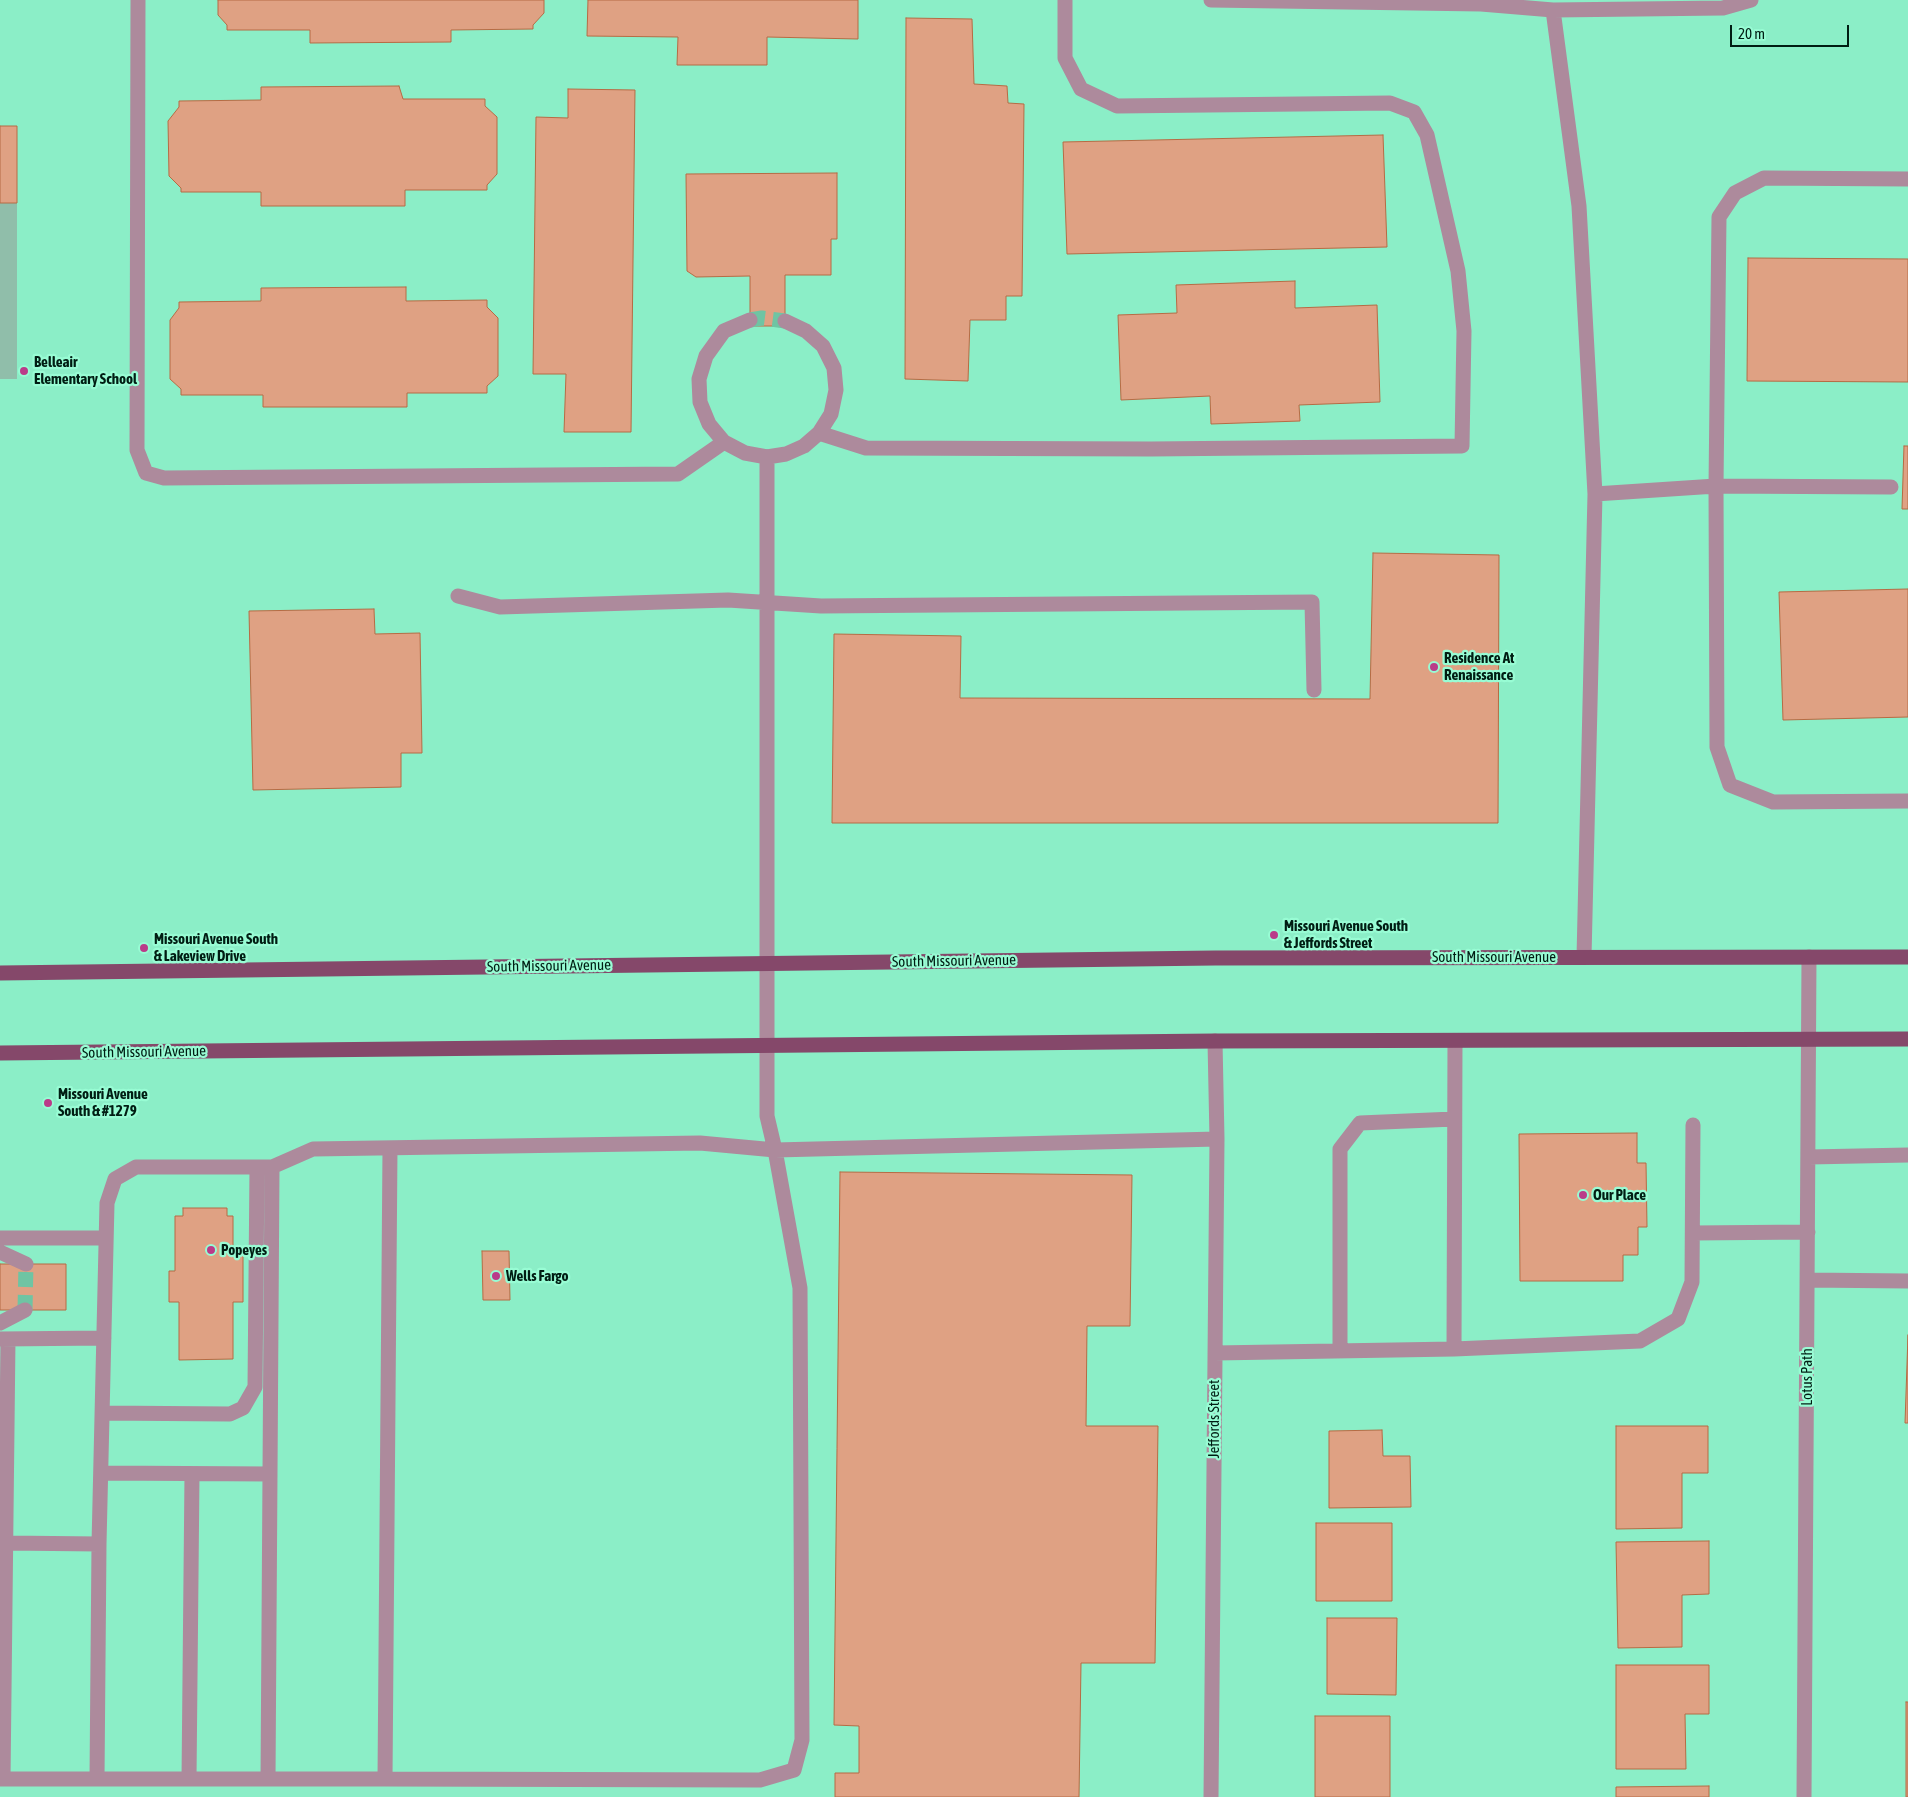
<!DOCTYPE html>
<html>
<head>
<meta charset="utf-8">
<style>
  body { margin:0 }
  #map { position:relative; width:1908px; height:1797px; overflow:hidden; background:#8beec7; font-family:"Asap Condensed",sans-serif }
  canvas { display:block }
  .scale { position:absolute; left:1730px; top:25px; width:119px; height:22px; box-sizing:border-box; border:2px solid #001d13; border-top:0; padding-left:6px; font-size:15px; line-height:18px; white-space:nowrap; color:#001d13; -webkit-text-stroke:4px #98fcd4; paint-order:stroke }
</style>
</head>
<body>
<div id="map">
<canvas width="1908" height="1797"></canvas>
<div class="scale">20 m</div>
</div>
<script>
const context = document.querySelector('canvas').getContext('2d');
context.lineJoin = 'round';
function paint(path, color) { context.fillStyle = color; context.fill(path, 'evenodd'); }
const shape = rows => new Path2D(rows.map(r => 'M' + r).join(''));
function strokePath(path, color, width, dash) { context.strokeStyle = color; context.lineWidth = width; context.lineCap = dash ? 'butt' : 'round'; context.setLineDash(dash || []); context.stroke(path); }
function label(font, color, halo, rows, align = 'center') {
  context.font = font + ' "Asap Condensed",sans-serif'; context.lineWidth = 4.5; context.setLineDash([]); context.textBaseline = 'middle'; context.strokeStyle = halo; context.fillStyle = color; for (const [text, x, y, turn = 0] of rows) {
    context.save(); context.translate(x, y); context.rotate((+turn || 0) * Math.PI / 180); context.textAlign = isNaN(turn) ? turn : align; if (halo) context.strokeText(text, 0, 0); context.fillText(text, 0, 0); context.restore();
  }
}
const green = shape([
  [0,203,17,203,17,379,0,379]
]);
const building = shape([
  [218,0,544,0,544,13,533,25,533,29,451,30,451,42,310,43,310,30,227,30,227,25,218,15,218,0],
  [588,0,858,0,858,39,767,37,767,65,677,65,678,37,587,36,588,0],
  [906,18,972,19,974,84,1007,86,1008,103,1024,104,1022,296,1006,296,1006,320,970,320,968,381,905,379,906,18],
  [399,86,403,99,485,99,485,106,497,117,497,174,487,185,487,190,405,190,405,206,261,206,261,192,181,192,181,188,169,176,168,121,179,107,179,101,261,100,261,87,399,86],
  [568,89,635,90,631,432,564,432,566,374,533,374,536,117,568,118,568,89],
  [0,126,17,126,17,203,0,203,0,126],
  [1383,135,1387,247,1067,254,1063,142,1383,135],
  [837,173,837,239,831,239,831,275,785,275,785,326,750,326,750,276,696,277,687,271,686,174,837,173],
  [1748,258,1908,259,1908,382,1747,381,1748,258],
  [1295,281,1295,308,1377,305,1380,402,1299,405,1300,421,1211,424,1210,396,1121,400,1118,315,1177,313,1176,285,1295,281],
  [406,287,406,301,487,300,487,307,498,318,498,376,487,386,487,393,407,393,407,407,263,407,263,395,181,395,181,389,170,379,170,320,179,308,179,302,261,301,261,288,406,287],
  [1904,446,1908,446,1908,509,1902,509,1904,446],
  [1373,553,1499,555,1498,823,832,823,834,634,961,636,960,698,1370,699,1373,553],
  [1908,589,1908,717,1783,720,1779,592,1908,589],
  [374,609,375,634,420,633,422,753,401,753,401,787,253,790,249,611,374,609],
  [1637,1133,1637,1163,1646,1163,1647,1227,1638,1227,1638,1255,1623,1255,1623,1281,1520,1281,1519,1134,1637,1133],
  [840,1172,1132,1175,1130,1326,1087,1326,1086,1426,1158,1426,1155,1663,1081,1663,1079,1797,835,1797,835,1773,859,1773,859,1726,834,1725,840,1172],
  [183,1208,227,1208,227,1216,233,1216,233,1251,243,1251,243,1302,233,1302,233,1359,179,1360,179,1302,169,1302,169,1271,175,1271,175,1216,183,1216,183,1208],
  [482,1251,509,1251,510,1300,483,1300,482,1251],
  [0,1264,66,1264,66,1310,0,1310,0,1264],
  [1908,1335,1908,1423,1905,1423,1908,1335],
  [1616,1426,1708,1426,1708,1473,1682,1473,1682,1528,1616,1529,1616,1426],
  [1382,1430,1383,1456,1410,1456,1411,1507,1329,1508,1329,1431,1382,1430],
  [1316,1523,1392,1523,1392,1601,1316,1601,1316,1523],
  [1709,1541,1709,1594,1682,1595,1682,1647,1618,1648,1616,1542,1709,1541],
  [1327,1618,1397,1618,1396,1695,1327,1694,1327,1618],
  [1616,1665,1709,1665,1709,1714,1685,1714,1686,1769,1616,1769,1616,1665],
  [1906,1702,1908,1702,1908,1797,1906,1797,1906,1702],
  [1315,1716,1390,1716,1390,1797,1315,1797,1315,1716],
  [1709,1786,1709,1797,1616,1797,1616,1787,1709,1786]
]);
const minorTunnel = shape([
  [750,320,762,318,785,321],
  [25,1310,26,1264]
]);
const minor = shape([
  [138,0,137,450,146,473,164,478,678,474,724,442],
  [1211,0,1481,4,1553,10,1723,8,1751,0],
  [1553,10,1579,206,1595,494,1584,957],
  [1908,179,1764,178,1735,193,1719,217,1716,486,1717,747,1730,785,1773,802,1908,801],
  [750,320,724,331,706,356,699,379,700,402,709,424,724,442,745,453,767,457,786,454,804,446,819,433,831,414,836,390,834,368,823,346,806,331,785,321],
  [819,433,866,448,1151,449,1462,446,1464,331,1458,271,1427,135,1414,112,1390,103,1117,106,1081,89,1065,58,1065,0],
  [1595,494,1716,486,1891,487],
  [458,596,500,607,728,600,821,606,1312,602,1314,690],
  [390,1148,385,1779,760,1780,794,1770,802,1740,800,1288,775,1150,767,1116,767,457],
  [1809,1157,1908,1155],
  [1693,1233,1808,1232],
  [0,1238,106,1238],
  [0,1252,26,1264],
  [1807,1280,1908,1281],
  [0,1323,25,1310],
  [0,1339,104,1338],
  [1454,1349,1455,1041],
  [1340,1350,1340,1149,1360,1123,1454,1119],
  [1215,1353,1454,1349,1640,1341,1678,1319,1692,1282,1693,1125],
  [102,1413,230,1414,243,1408,255,1387,257,1167],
  [101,1473,270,1474],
  [6,1543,99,1544],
  [0,1779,385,1779],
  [3,1779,8,1339],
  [97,1779,99,1544,107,1203,115,1179,136,1167,272,1167,313,1149,700,1143,775,1150,1217,1139],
  [189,1779,192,1474],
  [268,1779,272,1167],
  [1211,1797,1217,1139,1215,1041],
  [1804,1797,1809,957]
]);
const major = shape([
  [0,973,1215,958,1908,957],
  [0,1053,1215,1041,1908,1039]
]);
const markers = [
  [24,371,5,"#ba3b89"],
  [1434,667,5,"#ba3b89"],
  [1274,935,5,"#ba3b89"],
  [144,948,5,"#ba3b89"],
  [48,1103,5,"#ba3b89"],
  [1583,1195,5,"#ba3b89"],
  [211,1250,5,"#ba3b89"],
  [496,1276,5,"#ba3b89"]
];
const poiNames = [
  ["Belleair",34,362],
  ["Elementary School",34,379],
  ["Residence At",1444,658],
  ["Renaissance",1444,675],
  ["Missouri Avenue South",1284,926],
  ["& Jeffords Street",1284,943],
  ["Missouri Avenue South",154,939],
  ["& Lakeview Drive",154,956],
  ["Missouri Avenue",58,1094],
  ["South & #1279",58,1111],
  ["Our Place",1593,1195],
  ["Popeyes",221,1250],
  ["Wells Fargo",506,1276]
];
const streetNames = [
  ["South Missouri Avenue",1494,957],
  ["South Missouri Avenue",954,961,-1],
  ["South Missouri Avenue",549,966,-1],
  ["South Missouri Avenue",144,1052,-1],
  ["Lotus Path",1807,1377,-90],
  ["Jeffords Street",1214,1419,-90]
];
paint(green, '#90beaa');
paint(building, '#dfa183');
strokePath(building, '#b66b44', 1);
strokePath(minorTunnel, '#6fc4a3', 15, [15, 8]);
strokePath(minor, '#ad8a9c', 15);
strokePath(major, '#85486a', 15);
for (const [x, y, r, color] of markers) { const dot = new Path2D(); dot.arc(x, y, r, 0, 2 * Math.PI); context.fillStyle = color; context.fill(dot); strokePath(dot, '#98fcd4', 2); }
label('bold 15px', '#001d13', '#98fcd4', poiNames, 'left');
label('15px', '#001d13', '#98fcd4', streetNames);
</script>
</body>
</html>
